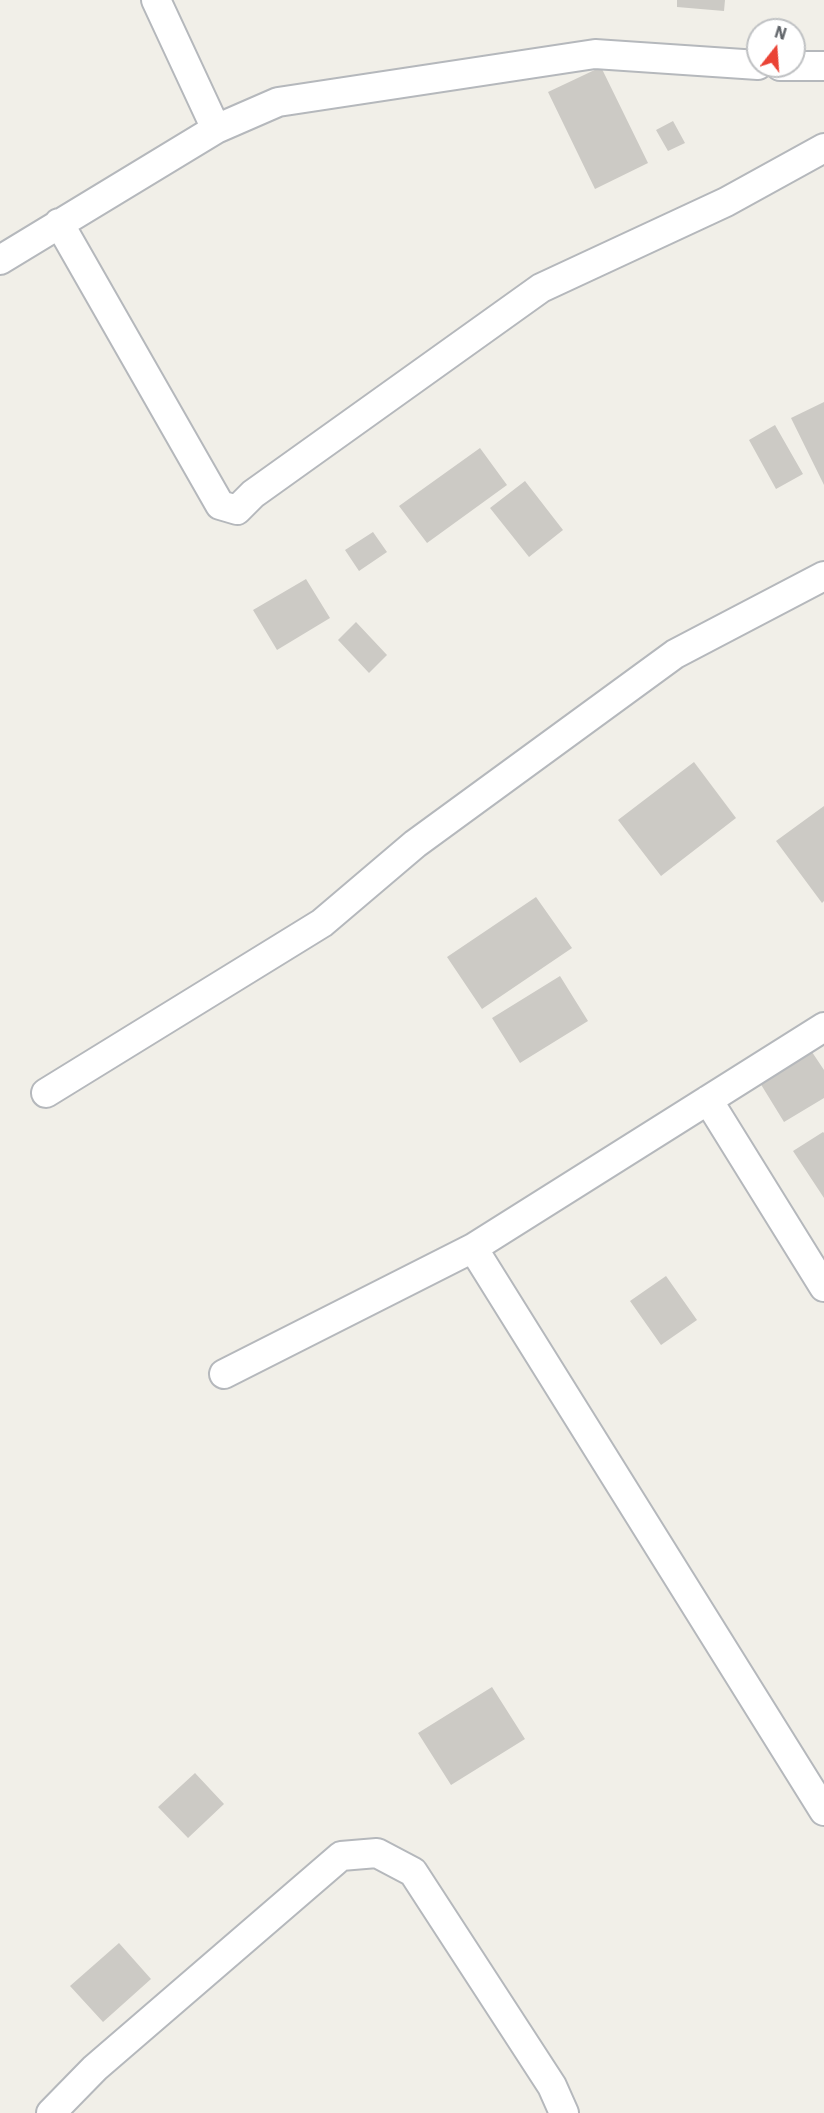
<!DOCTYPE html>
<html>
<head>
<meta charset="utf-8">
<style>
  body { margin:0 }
  #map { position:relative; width:824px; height:2113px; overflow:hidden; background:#f1efe8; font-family:"IBM Plex Sans",sans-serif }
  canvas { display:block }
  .north { position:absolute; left:746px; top:18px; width:60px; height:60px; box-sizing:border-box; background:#fff; border:2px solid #bfc1c3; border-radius:50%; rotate:17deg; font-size:16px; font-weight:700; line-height:24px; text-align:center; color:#5f6368 }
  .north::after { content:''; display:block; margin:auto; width:21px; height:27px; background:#ea4335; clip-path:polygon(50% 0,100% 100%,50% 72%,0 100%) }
</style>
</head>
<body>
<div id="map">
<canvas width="824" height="2113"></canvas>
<div class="north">N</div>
</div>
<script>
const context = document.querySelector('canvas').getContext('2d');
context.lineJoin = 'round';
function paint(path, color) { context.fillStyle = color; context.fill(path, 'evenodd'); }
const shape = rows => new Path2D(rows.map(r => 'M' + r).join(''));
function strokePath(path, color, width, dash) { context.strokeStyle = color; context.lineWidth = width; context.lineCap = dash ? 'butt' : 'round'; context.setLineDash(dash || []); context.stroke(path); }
const building = shape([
  [677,0,725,0,724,11,677,7],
  [601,67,648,163,595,189,548,92],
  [673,121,685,143,668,151,656,130],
  [824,402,824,485,791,418],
  [775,425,803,474,776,489,749,440],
  [480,448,507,485,427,543,399,506],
  [525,481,563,530,529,557,490,508],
  [373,532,387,552,359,571,345,550],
  [306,579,330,618,277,650,253,610],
  [356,622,387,655,369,673,338,640],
  [694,762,736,818,661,876,618,820],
  [824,806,824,901,822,903,776,841],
  [536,897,572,948,482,1009,447,957],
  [560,976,588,1021,520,1063,492,1018],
  [808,1046,824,1070,824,1098,784,1122,757,1078],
  [823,1132,824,1133,824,1198,793,1151],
  [666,1276,697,1320,661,1345,630,1301],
  [492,1687,525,1739,451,1785,418,1733],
  [195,1773,224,1804,188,1838,158,1807],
  [119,1943,151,1979,103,2022,70,1986]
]);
const minor = shape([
  [156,0,216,129],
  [780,66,824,66],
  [59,223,220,505,237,510,253,494,541,288,726,202,824,148],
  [0,260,216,129,278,102,595,54,758,65],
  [46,1093,322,923,415,844,675,654,824,576],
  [708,1100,824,1287],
  [473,1248,824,1811],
  [224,1374,473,1248,824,1027],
  [51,2113,95,2068,341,1856,377,1853,413,1872,552,2086,564,2113]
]);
paint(building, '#cccac5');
strokePath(minor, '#b5b8bc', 32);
strokePath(minor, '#fff', 28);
</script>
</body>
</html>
